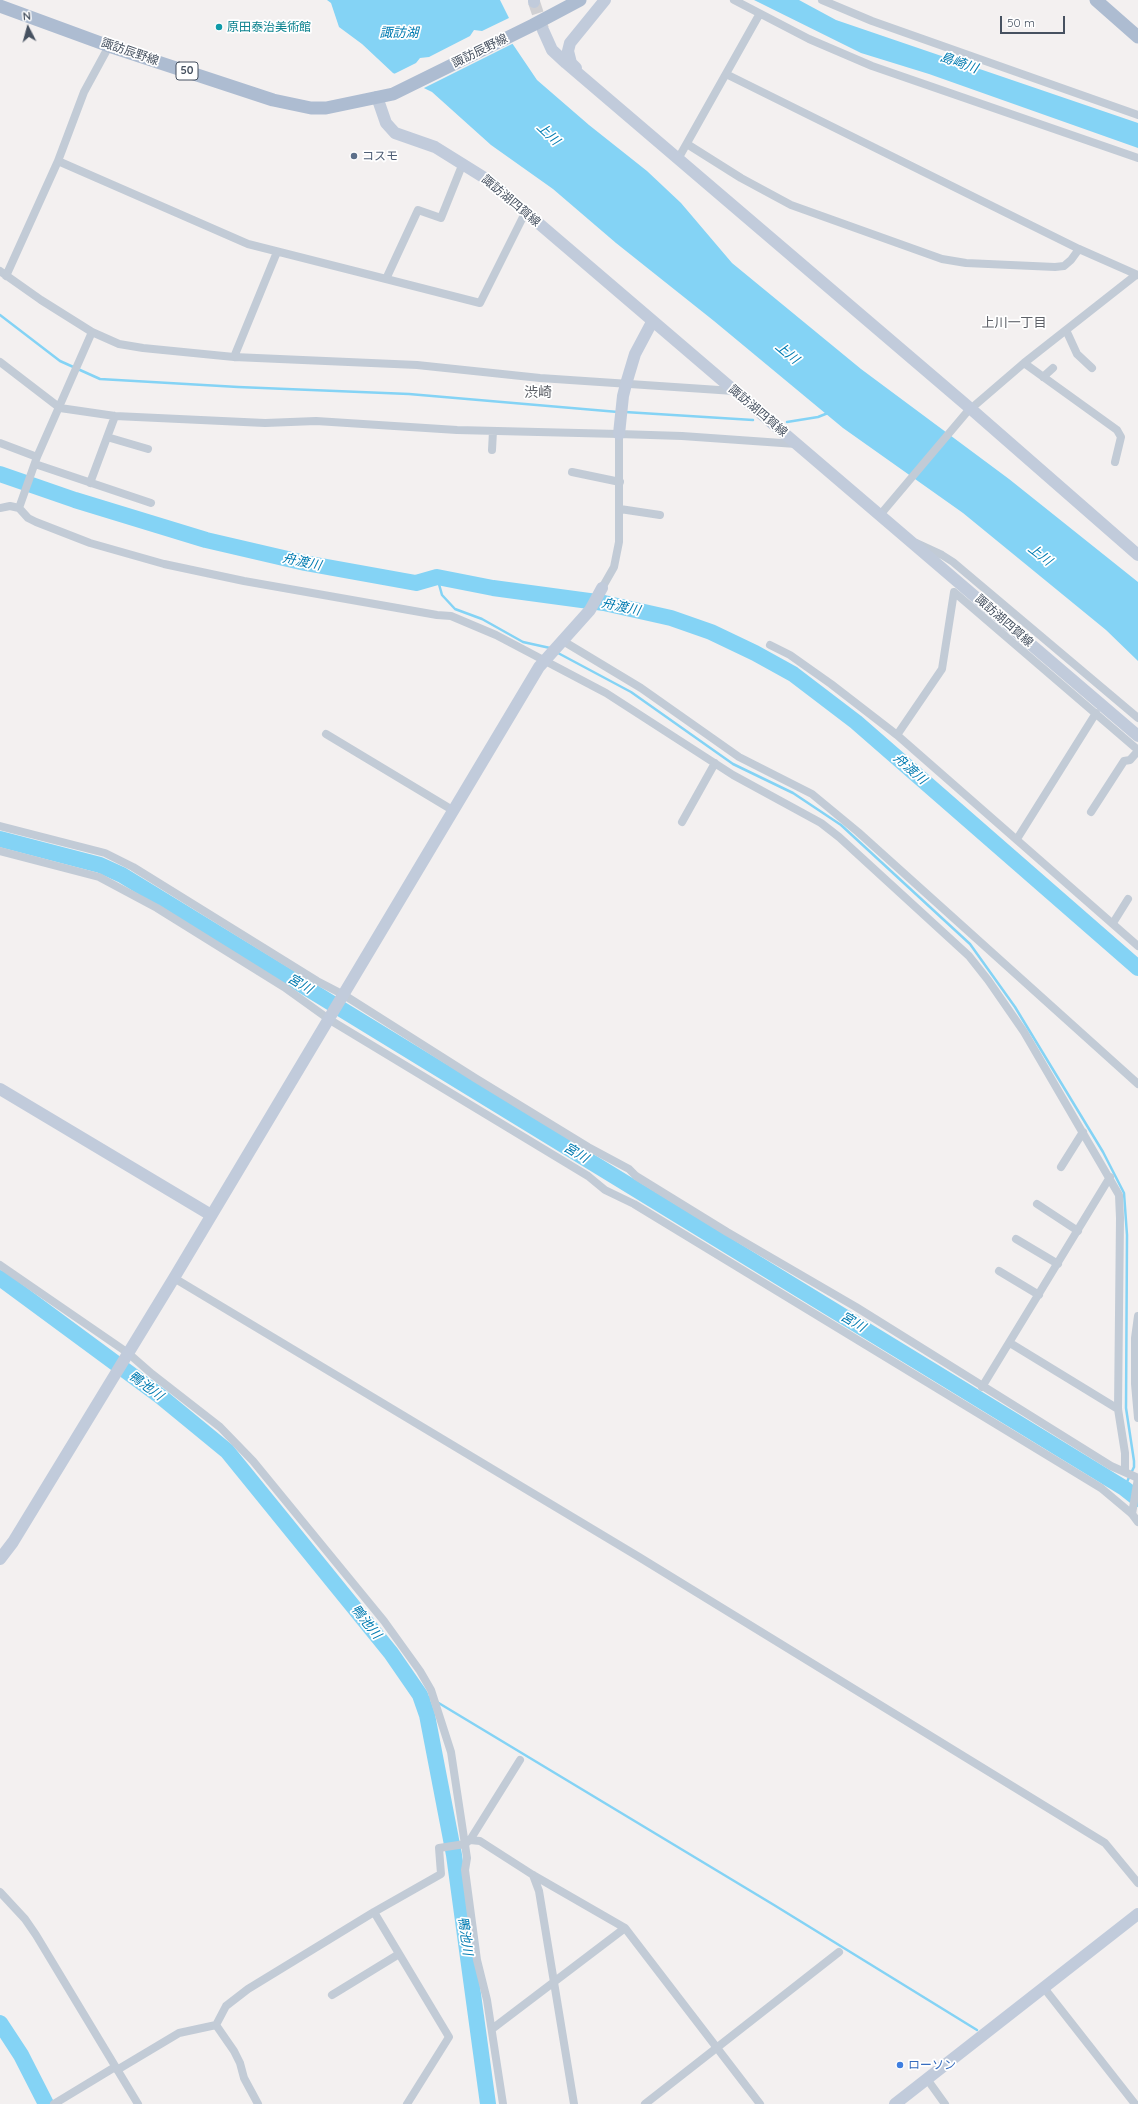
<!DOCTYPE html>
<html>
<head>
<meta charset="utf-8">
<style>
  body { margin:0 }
  #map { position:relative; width:1138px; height:2104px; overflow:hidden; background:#f3f0f0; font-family:Quicksand,sans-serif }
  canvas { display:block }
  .north { position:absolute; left:8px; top:8px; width:40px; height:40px; -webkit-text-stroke:3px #fff; paint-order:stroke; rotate:354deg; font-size:11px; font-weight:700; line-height:16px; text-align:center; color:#465160 }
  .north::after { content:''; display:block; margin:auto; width:14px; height:18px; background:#465160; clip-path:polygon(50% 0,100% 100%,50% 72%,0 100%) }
  .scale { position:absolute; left:1000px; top:16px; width:65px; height:18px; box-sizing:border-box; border:2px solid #465160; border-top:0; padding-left:5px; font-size:12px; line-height:14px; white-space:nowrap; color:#465160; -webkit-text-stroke:3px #fff; paint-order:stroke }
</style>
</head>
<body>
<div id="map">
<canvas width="1138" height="2104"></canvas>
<div class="north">N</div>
<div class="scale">50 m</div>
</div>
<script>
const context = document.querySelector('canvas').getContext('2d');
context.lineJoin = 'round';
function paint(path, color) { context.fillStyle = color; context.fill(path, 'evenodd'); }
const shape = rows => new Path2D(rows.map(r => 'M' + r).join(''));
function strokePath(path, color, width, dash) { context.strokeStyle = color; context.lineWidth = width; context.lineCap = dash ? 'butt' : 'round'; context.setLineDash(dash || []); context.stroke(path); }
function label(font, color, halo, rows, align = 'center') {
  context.font = font + ' Quicksand,"Noto Sans JP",sans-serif'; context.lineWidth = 3.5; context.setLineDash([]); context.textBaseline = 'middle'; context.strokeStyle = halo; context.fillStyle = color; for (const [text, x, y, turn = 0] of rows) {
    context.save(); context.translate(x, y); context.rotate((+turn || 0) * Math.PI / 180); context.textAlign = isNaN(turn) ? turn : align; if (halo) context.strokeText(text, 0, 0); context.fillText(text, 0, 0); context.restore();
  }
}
const water = shape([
  [327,0,500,0,509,18,512,43,537,80,589,125,647,171,681,203,732,263,861,369,1009,479,1138,582,1138,661,1106,630,963,513,843,428,714,321,616,243,553,189,491,145,432,92,393,73,362,44,339,27,331,3],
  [754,0,799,0,836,20,1138,123,1138,148,929,74,861,53]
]);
const pier = shape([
  [511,17,514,43,422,89,392,75,416,63,420,58,429,57,470,36,474,30,482,31]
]);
const stream = shape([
  [0,315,60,361,100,379,238,387,409,394,618,412],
  [625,412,753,420],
  [787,422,818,417,828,413],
  [437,577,442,595,455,609,482,619,523,642,550,648],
  [558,653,631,692,733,764,793,793,841,825,970,944,1015,1007,1103,1152,1124,1193,1127,1235,1126,1408,1134,1461,1134,1467,1124,1488],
  [420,1695,431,1698],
  [437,1702,774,1905,977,2030]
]);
const river = shape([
  [0,474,75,500,206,540,305,563,416,583,437,577,493,588,604,603,671,618,711,632,755,653,793,674,856,722,1138,968],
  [0,839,100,865,122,875,1124,1488,1138,1499],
  [0,1278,160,1396,227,1451,391,1653,420,1695,427,1715,454,1855,488,2104],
  [0,2023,21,2055,46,2104]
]);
const secondaryTunnel = shape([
  [534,2,543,29]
]);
const street = shape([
  [734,0,809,39,872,66,1138,158],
  [822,0,872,21,1138,115],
  [726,74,1079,249,1138,275],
  [687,144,741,178,791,205,942,259,966,263,1055,267,1064,266,1071,260,1079,249],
  [678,159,759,15],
  [58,161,248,244,386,279],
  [463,163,441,218,418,210,386,279,480,303,525,213],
  [0,271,41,300,92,332,119,344,143,348,234,357,417,365,540,378,734,391],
  [6,276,58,161,84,92,109,46],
  [1066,330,1077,354,1092,368],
  [234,357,277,252],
  [0,362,60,408,115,416,265,423,316,421,457,430,619,434],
  [1024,363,1117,430,1121,437,1115,462],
  [1043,377,1053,368],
  [107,437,148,449],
  [0,443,37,457],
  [492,450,493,431],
  [35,464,151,503],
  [572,472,620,482],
  [90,483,115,416],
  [0,508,10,506,19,508,28,518,36,522,90,543,164,564,244,581,437,615,451,616,496,635,606,693,733,775,821,823,839,837,969,956,988,980,1024,1032,1119,1195,1120,1218,1118,1409,1125,1453,1125,1472],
  [19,508,37,457,92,332],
  [620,509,660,515],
  [880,515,967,412,1024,363,1136,275],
  [916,543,942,555,953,562,1138,718],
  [602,588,614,567,619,542,619,434,682,436,796,444],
  [563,641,641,688,739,757,812,794,858,832,1138,1084],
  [770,645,790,655,831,684,897,735,1138,946],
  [326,734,454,811],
  [897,735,942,669,954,592,1138,750],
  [1091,812,1124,761,1130,760,1138,751],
  [682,822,715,763],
  [0,826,105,853,133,867,317,981,344,995,475,1078,588,1147,629,1169,636,1176,727,1232,856,1307,1111,1466,1138,1478],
  [1017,839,1096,713],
  [0,851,99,877,157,908,284,987,330,1020,588,1176,605,1190,634,1204,1101,1488,1132,1514,1138,1522],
  [1113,923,1128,899],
  [1061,1167,1083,1132],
  [1037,1204,1078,1231],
  [1016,1239,1058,1264],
  [0,1265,128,1353,152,1374,220,1427,253,1461,384,1621,420,1671,431,1690,451,1752,467,1858,465,1870,477,1960,487,2000,503,2104],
  [999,1271,1039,1295],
  [174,1278,639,1557,1105,1843,1138,1883],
  [1138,1316,1135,1338,1135,1384,1138,1418],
  [1010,1343,1118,1409],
  [982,1387,1110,1177],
  [1132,1514,1138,1478],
  [470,1840,480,1841,533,1875,625,1928,760,2104],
  [533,1875,539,1891,574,2104],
  [0,1892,25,1919,36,1935,138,2104],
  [374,1912,449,2037,407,2104],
  [1044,1988,1135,2104],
  [332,1995,399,1954],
  [216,2025,226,2006,248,1989,374,1912,441,1874,439,1848,465,1844,470,1840,520,1760],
  [216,2025,234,2051,240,2063,244,2078,258,2104],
  [492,2029,625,1928],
  [117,2070,179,2033,216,2025],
  [927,2079,945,2104],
  [54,2104,115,2067],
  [645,2104,839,1952]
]);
const secondary = shape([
  [534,0,534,2],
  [543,30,552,50,566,63,971,409,1138,555],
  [576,68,571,63,568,51,570,43,605,0],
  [377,97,386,123,395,133,435,147,488,180,1138,736],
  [619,434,623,396,626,384,635,354,652,322],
  [0,1089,211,1215],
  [0,1559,13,1542,174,1278,539,667,590,610,602,588],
  [895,2104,1138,1914]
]);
const primary = shape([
  [1096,0,1138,37],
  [0,6,109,46,273,100,311,108,326,108,393,94,533,25,580,0]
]);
const markers = [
  [219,27,4,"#0f9aa8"],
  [354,156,4,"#5c6f8a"],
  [900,2065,4,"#3f7fe0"]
];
const shields = [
  [187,71,22]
];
const shieldNames = [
  ["50",187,71]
];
const cultureNames = [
  ["原田泰治美術館",227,27]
];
const streetNames = [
  ["諏訪辰野線",480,51,-26],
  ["諏訪辰野線",130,52,19],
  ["諏訪湖四賀線",511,201,40],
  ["諏訪湖四賀線",758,411,40],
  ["諏訪湖四賀線",1004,621,41]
];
const serviceNames = [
  ["コスモ",362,156]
];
const shopNames = [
  ["ローソン",908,2065]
];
const waterNames = [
  ["諏訪湖",399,33],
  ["島崎川",959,63,19],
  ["上川",548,134,44],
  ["上川",787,353,40],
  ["上川",1040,555,38],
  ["舟渡川",302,562,12],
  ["舟渡川",621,607,12],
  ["舟渡川",910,769,41],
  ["宮川",300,984,31],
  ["宮川",576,1153,31],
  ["宮川",853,1322,31],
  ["鴨池川",146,1386,37],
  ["鴨池川",366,1622,51],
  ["鴨池川",465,1936,82]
];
const neighbourhoodNames = [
  ["上川一丁目",1014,323]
];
const quarterNames = [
  ["渋崎",538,393]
];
paint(water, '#84d3f5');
paint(pier, '#f3f0f0');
strokePath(stream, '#84d3f5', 2.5);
strokePath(river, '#84d3f5', 16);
strokePath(secondaryTunnel, '#d0d0d3', 12, [12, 6]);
strokePath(street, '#c2cbd6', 8);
strokePath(secondary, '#c1cbdb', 12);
strokePath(primary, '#adbcd1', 13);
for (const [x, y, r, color] of markers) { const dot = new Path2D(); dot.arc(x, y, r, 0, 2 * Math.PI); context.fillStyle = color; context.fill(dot); strokePath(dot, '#fff', 1.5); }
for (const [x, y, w] of shields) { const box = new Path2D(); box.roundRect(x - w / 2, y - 9, w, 18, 3); context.fillStyle = '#fff'; context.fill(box); strokePath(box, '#465160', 1); }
label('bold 11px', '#465160', null, shieldNames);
label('12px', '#0d838f', '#fff', cultureNames, 'left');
label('12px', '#465160', '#fff', streetNames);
label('12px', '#4e5e75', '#fff', serviceNames, 'left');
label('12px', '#366cbe', '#fff', shopNames, 'left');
label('italic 13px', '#017bb1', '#fff', waterNames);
label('13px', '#5c5f66', '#fff', neighbourhoodNames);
label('14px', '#5c5f66', '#fff', quarterNames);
</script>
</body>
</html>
